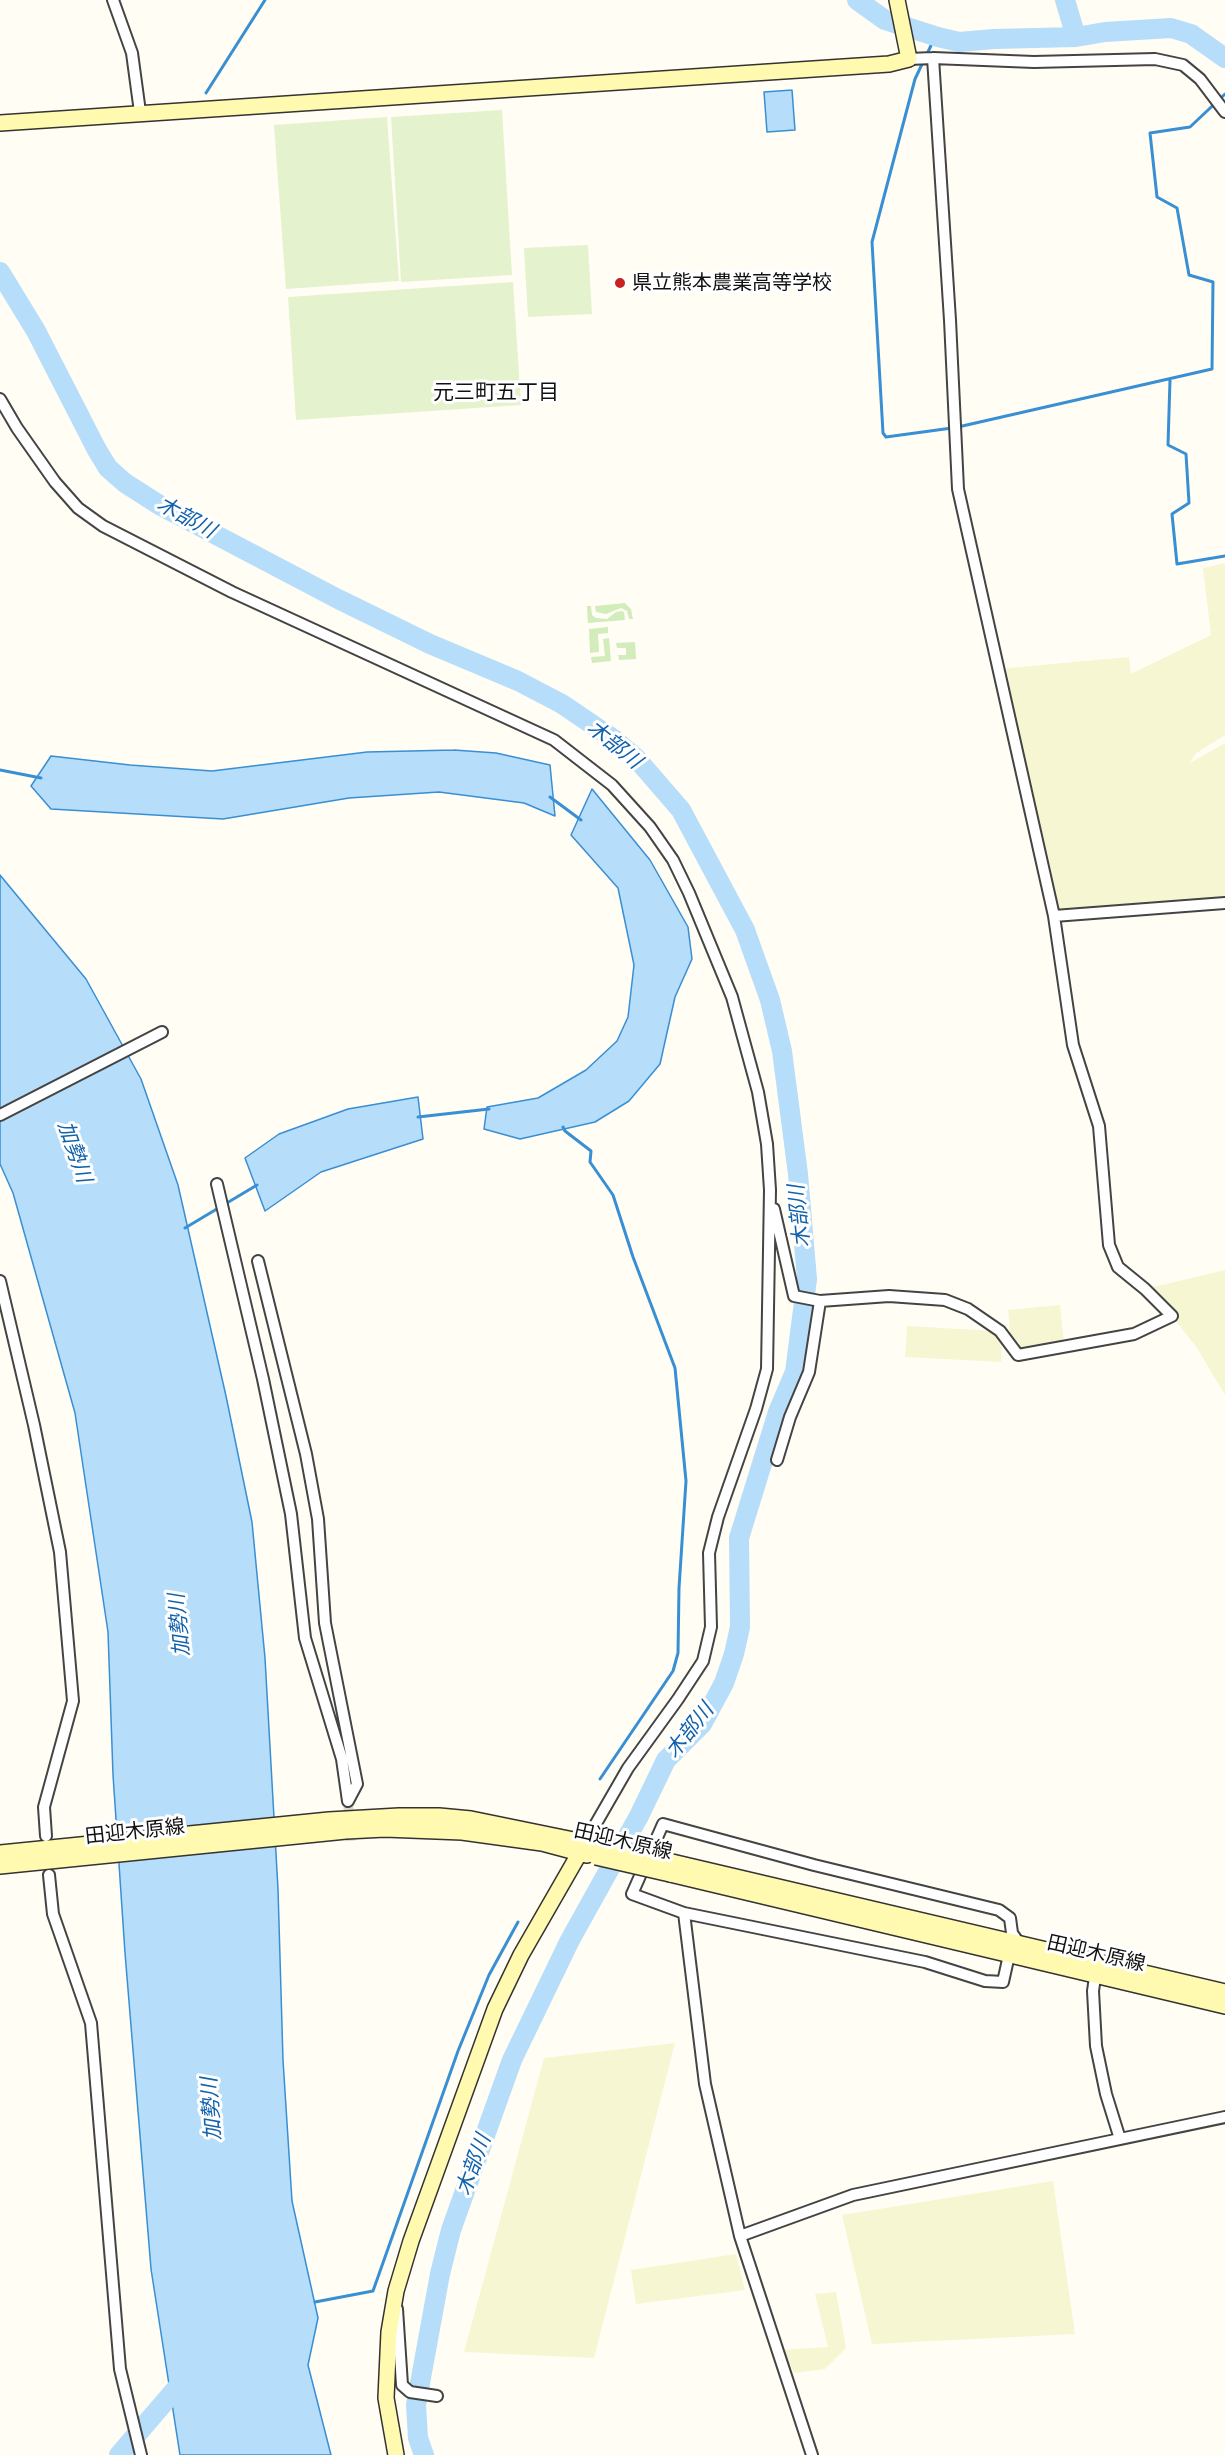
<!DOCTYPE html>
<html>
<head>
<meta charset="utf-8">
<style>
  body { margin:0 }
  canvas { display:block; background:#fffdf4 }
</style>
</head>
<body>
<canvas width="1225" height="2455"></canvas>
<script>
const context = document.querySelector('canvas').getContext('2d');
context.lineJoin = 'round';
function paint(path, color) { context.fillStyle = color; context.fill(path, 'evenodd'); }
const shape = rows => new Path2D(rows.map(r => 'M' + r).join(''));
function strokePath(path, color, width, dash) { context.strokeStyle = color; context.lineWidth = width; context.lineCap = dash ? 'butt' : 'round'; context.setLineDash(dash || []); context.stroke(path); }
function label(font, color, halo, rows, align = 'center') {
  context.font = font + ' "Zilla Slab","Noto Sans JP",serif'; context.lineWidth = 6; context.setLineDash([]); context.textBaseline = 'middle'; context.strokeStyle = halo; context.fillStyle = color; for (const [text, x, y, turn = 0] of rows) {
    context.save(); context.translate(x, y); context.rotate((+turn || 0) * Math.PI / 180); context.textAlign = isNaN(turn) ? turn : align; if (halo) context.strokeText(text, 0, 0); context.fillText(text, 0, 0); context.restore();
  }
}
const farmland = shape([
  [1225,563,1225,735,1195,754,1190,763,1225,743,1225,903,1054,916,998,669,1129,657,1131,674,1211,635,1203,568],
  [1225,1270,1225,1395,1197,1348,1172,1316,1145,1289],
  [1060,1305,1064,1343,1020,1348,1019,1342,1011,1343,1008,1310],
  [907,1326,996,1331,1002,1339,1001,1362,905,1357],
  [675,2043,594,2358,464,2352,544,2058],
  [1053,2181,1075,2334,872,2344,842,2215],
  [736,2254,745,2290,636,2304,631,2270],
  [836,2292,846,2348,825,2369,794,2373,782,2350,828,2347,815,2294]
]);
const green = shape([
  [625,603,631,609,633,619,629,619,627,611,621,608,606,614,596,612,595,606],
  [587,606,591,606,592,615,596,618,607,619,616,612,621,611,624,612,625,620,588,623],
  [608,627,608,633,598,634,599,652,590,653,589,629],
  [609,638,611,661,592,663,591,657,605,656,603,639],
  [635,642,636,659,619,660,618,655,626,655,626,648,617,648,616,643]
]);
const pitch = shape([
  [502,110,512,275,401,282,391,117],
  [387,117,399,281,286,289,274,125],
  [588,245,592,314,528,317,524,248],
  [513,282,521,405,296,420,288,297]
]);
const water = shape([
  [792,90,795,130,767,132,764,92,792,90],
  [454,750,496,753,550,765,555,816,524,803,439,792,349,798,223,819,51,809,31,786,51,756,130,765,212,771,367,752,454,750],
  [592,789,650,860,688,927,692,959,675,997,660,1064,629,1101,595,1122,520,1139,484,1129,487,1107,538,1098,586,1070,617,1041,628,1017,634,965,618,888,571,835,592,789],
  [0,875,86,979,141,1079,178,1185,226,1396,252,1522,265,1658,278,1889,283,2060,292,2201,318,2318,308,2365,331,2455,180,2455,151,2269,125,1953,113,1775,108,1632,75,1413,13,1193,0,1164,0,875],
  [418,1097,423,1139,321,1172,265,1211,245,1158,279,1134,348,1109,418,1097]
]);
const stream = shape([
  [927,54,935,37,938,37],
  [924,60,915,79,872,242,883,433,886,437,952,428],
  [206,93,265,0],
  [1170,380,1168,445,1186,454,1189,503,1172,514,1177,564,1225,556],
  [958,427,1212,369,1213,282,1189,275,1177,208,1157,197,1150,133,1190,127,1225,94],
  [0,770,41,778],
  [550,797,581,820],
  [418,1117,489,1109],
  [563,1127,565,1131,591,1151,590,1162,613,1195,633,1257,675,1368,686,1481,679,1588,678,1653,673,1671,600,1779],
  [185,1228,257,1185],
  [315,2302,373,2291,458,2051,489,1975,518,1922]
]);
const river = shape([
  [857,0,885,20,938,37,959,42,994,39,1076,37,1105,32,1171,28,1191,34,1225,58],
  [1065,0,1076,37],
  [0,272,36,331,97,450,108,468,125,483,161,506,338,599,430,644,518,681,562,704,615,740,636,758,681,810,745,930,770,1000,782,1051,798,1174,807,1279,795,1372,778,1412,739,1538,740,1627,734,1654,724,1683,702,1724,666,1760,639,1816,570,1940,512,2060,451,2230,440,2274,416,2405,418,2438,424,2455],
  [119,2455,187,2376]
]);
const streetTunnel = shape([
  [348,1801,351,1845]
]);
const street = shape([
  [113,0,132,53,140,112],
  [909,59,933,58,1034,62,1155,59,1183,65,1200,79,1225,112],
  [0,399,17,428,55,482,78,508,103,526,232,592,554,740,612,785,650,827,673,860,689,893,732,997,758,1092,767,1144,770,1190,767,1369,756,1409,718,1517,709,1553,711,1627,703,1661,678,1699,628,1768,583,1846],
  [1054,916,1225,903],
  [0,1115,162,1032],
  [217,1184,263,1379,291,1514,305,1638,342,1759,348,1801],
  [774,1209,794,1296,820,1301,889,1296,945,1300,968,1309,1000,1331,1018,1355,1134,1334,1172,1316,1145,1289,1118,1267,1109,1245,1099,1126,1073,1045,1054,916,958,489,950,320,933,58],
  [258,1261,306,1454,318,1519,325,1623,357,1784,348,1801],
  [0,1281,34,1425,60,1552,73,1701,44,1807,46,1836],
  [777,1460,790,1417,809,1372,820,1301],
  [49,1875,53,1914,91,2023,120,2369,141,2455],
  [684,1913,705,2084,740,2236,812,2455],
  [1009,1955,1003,1982,985,1981,925,1962,684,1913,632,1894,663,1824,814,1865,999,1910,1010,1918,1012,1933,1019,1943],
  [1096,1970,1093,1991,1096,2046,1106,2094,1120,2139],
  [740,2236,853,2195,1225,2117],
  [397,2309,402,2385,410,2392,437,2396]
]);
const secondary = shape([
  [0,123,889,64,909,59,897,0],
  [0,1853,329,1820,399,1816,439,1816,471,1819,603,1846],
  [672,1862,1225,1992],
  [0,1866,346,1831,385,1829,462,1832,491,1836,542,1843,587,1855],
  [670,1874,1225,2006],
  [396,2455,386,2398,389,2332,396,2291,411,2241,495,2009,521,1955,579,1854]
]);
const secondaryBridge = shape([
  [603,1846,672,1862],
  [596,1857,670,1874]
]);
const markers = [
  [620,283,6,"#c92020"]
];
const poiNames = [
  ["県立熊本農業高等学校",632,283]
];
const streetNames = [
  ["田迎木原線",135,1832,-6],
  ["田迎木原線",623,1842,13],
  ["田迎木原線",1096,1954,13]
];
const neighbourhoodNames = [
  ["元三町五丁目",496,393]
];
const waterNames = [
  ["木部川",186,518,29],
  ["木部川",614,745,39],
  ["加勢川",74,1152,71],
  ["木部川",800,1216,-96],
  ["加勢川",180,1625,-95],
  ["木部川",690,1731,-52],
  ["加勢川",212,2109,-94],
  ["木部川",474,2165,-70]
];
paint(farmland, '#f7f6d2');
paint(green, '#d2edbb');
paint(pitch, '#e4f3cd');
paint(water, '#b6ddf9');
strokePath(water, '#398fd4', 1.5);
strokePath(stream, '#398fd4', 3);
strokePath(river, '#b6ddf9', 20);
strokePath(streetTunnel, '#dbdad2', 10, [10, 5]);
strokePath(street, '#444', 14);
strokePath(secondary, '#333', 18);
strokePath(street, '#fff', 10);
strokePath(secondary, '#fffaaf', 15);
strokePath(secondaryBridge, '#333', 18, []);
strokePath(secondaryBridge, '#fffaaf', 15);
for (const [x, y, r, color] of markers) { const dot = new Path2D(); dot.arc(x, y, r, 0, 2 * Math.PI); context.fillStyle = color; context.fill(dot); strokePath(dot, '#fff', 2); }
label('20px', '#111', '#fff', poiNames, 'left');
label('20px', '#111', '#fff', streetNames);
label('21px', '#111', '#fff', neighbourhoodNames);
label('italic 21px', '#1161ab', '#fff', waterNames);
</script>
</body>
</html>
